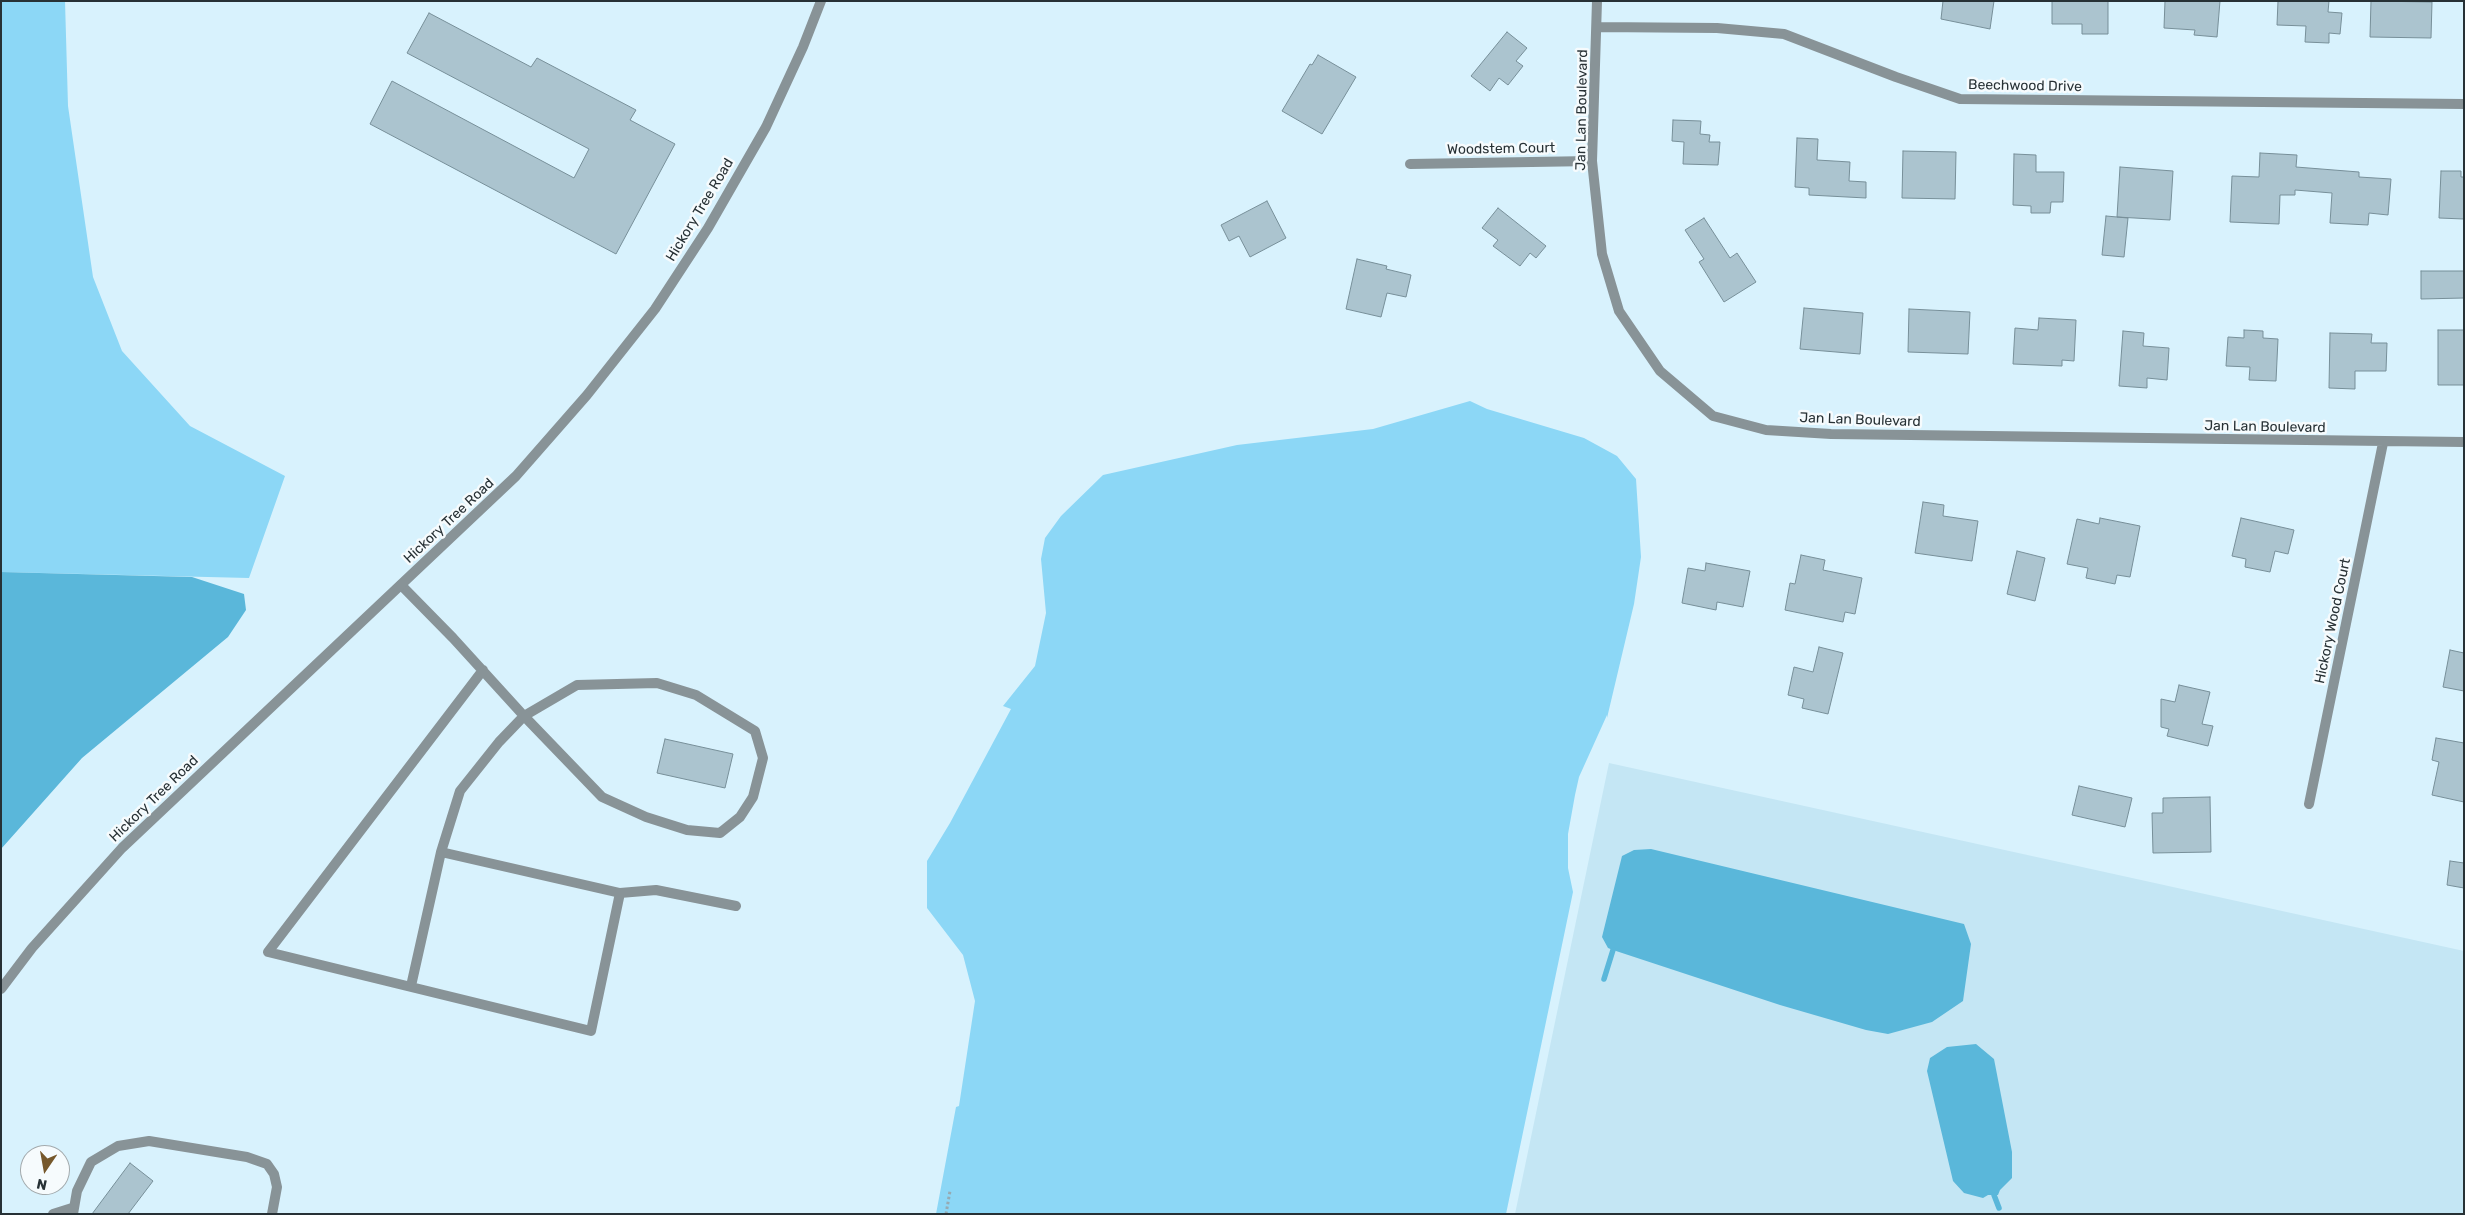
<!DOCTYPE html>
<html>
<head>
<meta charset="utf-8">
<style>
  body { margin:0 }
  #map { position:relative; width:2465px; height:1215px; overflow:hidden; background:#d8f2fd; font-family:Rubik,sans-serif }
  canvas { display:block }
  .frame { position:absolute; inset:0; border:2px solid #273135; pointer-events:none }
  .north { position:absolute; left:20px; top:1145px; width:50px; height:50px; box-sizing:border-box; background:#f6fbfd; border:1px solid #a3aaad; border-radius:50%; rotate:192deg; font-size:14px; font-weight:700; line-height:20px; text-align:center; color:#273135 }
  .north::after { content:''; display:block; margin:auto; width:18px; height:22px; background:#76582c; clip-path:polygon(50% 0,100% 100%,50% 72%,0 100%) }
</style>
</head>
<body>
<div id="map">
<canvas width="2465" height="1215"></canvas>
<div class="frame"></div>
<div class="north">N</div>
</div>
<script>
const context = document.querySelector('canvas').getContext('2d');
context.lineJoin = 'round';
function paint(path, color) { context.fillStyle = color; context.fill(path, 'evenodd'); }
const shape = rows => new Path2D(rows.map(r => 'M' + r).join(''));
function strokePath(path, color, width, dash) { context.strokeStyle = color; context.lineWidth = width; context.lineCap = dash ? 'butt' : 'round'; context.setLineDash(dash || []); context.stroke(path); }
function label(font, color, halo, rows, align = 'center') {
  context.font = font + ' Rubik,sans-serif'; context.lineWidth = 5; context.setLineDash([]); context.textBaseline = 'middle'; context.strokeStyle = halo; context.fillStyle = color; for (const [text, x, y, turn = 0] of rows) {
    context.save(); context.translate(x, y); context.rotate((+turn || 0) * Math.PI / 180); context.textAlign = isNaN(turn) ? turn : align; if (halo) context.strokeText(text, 0, 0); context.fillText(text, 0, 0); context.restore();
  }
}
const built = shape([
  [1609,763,2464,951,2464,1214,1515,1214]
]);
const green = shape([
  [1,1,65,1,68,106,93,277,122,351,190,426,285,476,249,578,1,572],
  [1470,401,1487,409,1584,438,1617,456,1636,479,1641,557,1634,604,1607,718,1607,715,1579,777,1575,795,1568,834,1568,868,1573,892,1506,1214,936,1214,956,1107,959,1106,975,1001,963,955,927,908,927,861,950,823,1011,709,1003,706,1035,666,1046,613,1041,559,1045,538,1061,516,1103,475,1237,445,1373,429]
]);
const water = shape([
  [1,572,192,577,244,594,246,610,228,637,82,758,1,849],
  [1651,849,1964,924,1971,944,1963,1001,1932,1022,1888,1034,1866,1030,1780,1005,1613,950,1608,948,1602,937,1622,856,1634,850],
  [1976,1044,1994,1059,2012,1152,2012,1178,2000,1190,1998,1195,1988,1195,1983,1198,1964,1193,1953,1181,1927,1071,1930,1058,1947,1047]
]);
const stream = shape([
  [1604,979,1613,950],
  [1994,1195,1999,1208]
]);
const building = shape([
  [1943,1,1994,1,1990,29,1941,19,1943,1],
  [2052,1,2108,1,2108,34,2082,34,2082,24,2052,24,2052,1],
  [2165,1,2220,1,2217,37,2194,35,2195,30,2164,28,2165,1],
  [2278,1,2329,1,2328,12,2342,13,2340,34,2329,33,2329,43,2305,42,2306,26,2277,25,2278,1],
  [2371,1,2432,2,2431,38,2370,37,2371,1],
  [429,13,531,67,537,58,636,110,630,120,675,144,616,254,370,124,392,81,574,178,589,149,407,53,429,13],
  [1507,32,1527,48,1516,61,1523,66,1508,85,1499,78,1490,91,1471,76,1507,32],
  [1318,55,1356,77,1322,134,1282,111,1310,64,1312,65,1318,55],
  [1673,120,1701,121,1700,134,1710,135,1709,142,1720,142,1718,165,1683,164,1684,142,1672,141,1673,120],
  [1797,138,1818,139,1817,160,1850,162,1849,181,1866,182,1866,198,1809,195,1809,188,1795,187,1797,138],
  [1903,151,1956,152,1955,199,1902,198,1903,151],
  [2260,153,2297,155,2296,167,2359,172,2359,177,2391,179,2388,215,2369,213,2368,225,2330,223,2332,193,2295,190,2295,195,2280,195,2279,224,2230,222,2232,176,2259,177,2260,153],
  [2014,154,2036,155,2036,172,2064,172,2063,202,2051,202,2050,213,2031,213,2031,206,2013,205,2014,154],
  [2120,167,2173,171,2170,220,2117,217,2120,167],
  [2441,171,2461,171,2461,177,2464,177,2464,219,2439,218,2441,171],
  [1267,201,1286,238,1250,257,1239,236,1229,241,1221,225,1267,201],
  [1498,208,1546,246,1536,258,1530,253,1520,266,1493,246,1498,240,1482,228,1498,208],
  [2106,216,2128,218,2124,257,2102,255,2106,216],
  [1704,218,1730,258,1737,253,1756,282,1724,302,1699,262,1704,259,1685,230,1704,218],
  [1357,259,1387,266,1386,269,1411,275,1406,297,1387,293,1381,317,1346,309,1357,259],
  [2421,271,2464,271,2464,298,2421,299,2421,271],
  [1804,308,1863,313,1860,354,1800,349,1804,308],
  [1909,309,1970,312,1968,354,1908,352,1909,309],
  [2039,318,2076,320,2074,361,2062,360,2062,366,2013,364,2015,328,2038,330,2039,318],
  [2244,330,2263,331,2263,338,2278,339,2276,381,2249,380,2250,367,2226,366,2228,337,2244,338,2244,330],
  [2438,330,2464,330,2464,385,2438,385,2438,330],
  [2123,331,2144,333,2143,346,2169,348,2167,380,2147,378,2147,388,2119,386,2123,331],
  [2330,333,2372,334,2371,343,2387,343,2386,371,2355,371,2355,389,2329,388,2330,333],
  [1923,502,1944,505,1943,516,1978,521,1972,561,1915,553,1923,502],
  [2100,518,2140,526,2130,577,2117,575,2115,584,2086,578,2088,568,2067,564,2077,519,2099,524,2100,518],
  [2241,518,2294,530,2288,554,2275,551,2270,572,2245,567,2246,559,2232,556,2241,518],
  [2017,551,2045,558,2035,601,2007,594,2017,551],
  [1801,555,1825,560,1823,570,1862,578,1855,614,1845,612,1843,622,1785,610,1790,583,1795,584,1801,555],
  [1706,563,1750,571,1743,607,1717,602,1716,610,1682,603,1688,568,1705,571,1706,563],
  [1819,647,1843,653,1828,714,1802,708,1804,699,1788,695,1794,667,1813,672,1819,647],
  [2450,650,2464,653,2464,691,2443,687,2450,650],
  [2179,685,2210,692,2202,724,2213,726,2208,746,2167,736,2169,729,2161,727,2161,699,2175,702,2179,685],
  [2436,738,2464,743,2464,802,2432,795,2439,762,2432,760,2436,738],
  [665,739,733,754,725,788,657,773,665,739],
  [2079,786,2132,798,2125,827,2072,815,2079,786],
  [2210,797,2211,852,2153,853,2152,813,2163,813,2163,798,2210,797],
  [2450,861,2464,863,2464,888,2447,885,2450,861],
  [130,1163,153,1181,128,1214,92,1214,130,1163]
]);
const path = shape([
  [946,1214,950,1191]
]);
const service = shape([
  [401,585,453,638,524,716,602,797,646,817,687,830,720,833,740,817,753,797,763,758,755,731,696,695,657,683,577,685,524,716,499,742,460,791,441,852,620,893,656,890,736,906],
  [483,670,268,952,591,1031,620,893],
  [411,986,441,852],
  [53,1214,72,1208],
  [73,1214,77,1191,91,1162,118,1146,149,1141,247,1157,267,1164,274,1174,277,1187,272,1214]
]);
const minor = shape([
  [1597,1,1592,161,1602,254,1619,311,1660,371,1713,416,1766,430,1831,434,2464,442],
  [1598,27,1717,28,1784,34,1896,77,1960,99,2464,104],
  [1410,164,1592,161],
  [2309,804,2383,443]
]);
const tertiary = shape([
  [1,989,32,948,122,848,516,476,587,395,655,309,708,228,766,127,803,47,821,1]
]);
const streetNames = [
  ["Beechwood Drive",2025,86,1],
  ["Jan Lan Boulevard",1582,110,-89],
  ["Woodstem Court",1501,149,-1],
  ["Hickory Tree Road",700,210,-59],
  ["Jan Lan Boulevard",1860,420,2],
  ["Jan Lan Boulevard",2265,427,1],
  ["Hickory Tree Road",449,521,-43],
  ["Hickory Wood Court",2333,621,-78],
  ["Hickory Tree Road",154,799,-44]
];
paint(built, '#c4e6f4');
paint(green, '#8cd7f6');
paint(water, '#5ab7da');
strokePath(stream, '#5ab7da', 5.5);
paint(building, '#abc4cf');
strokePath(building, '#778f99', 1);
strokePath(path, '#96aab2', 3, [2.5, 2.5]);
strokePath(service, '#889397', 10);
strokePath(minor, '#889397', 10);
strokePath(tertiary, '#889397', 10);
label('14px', '#273135', '#f6fbfd', streetNames);
</script>
</body>
</html>
